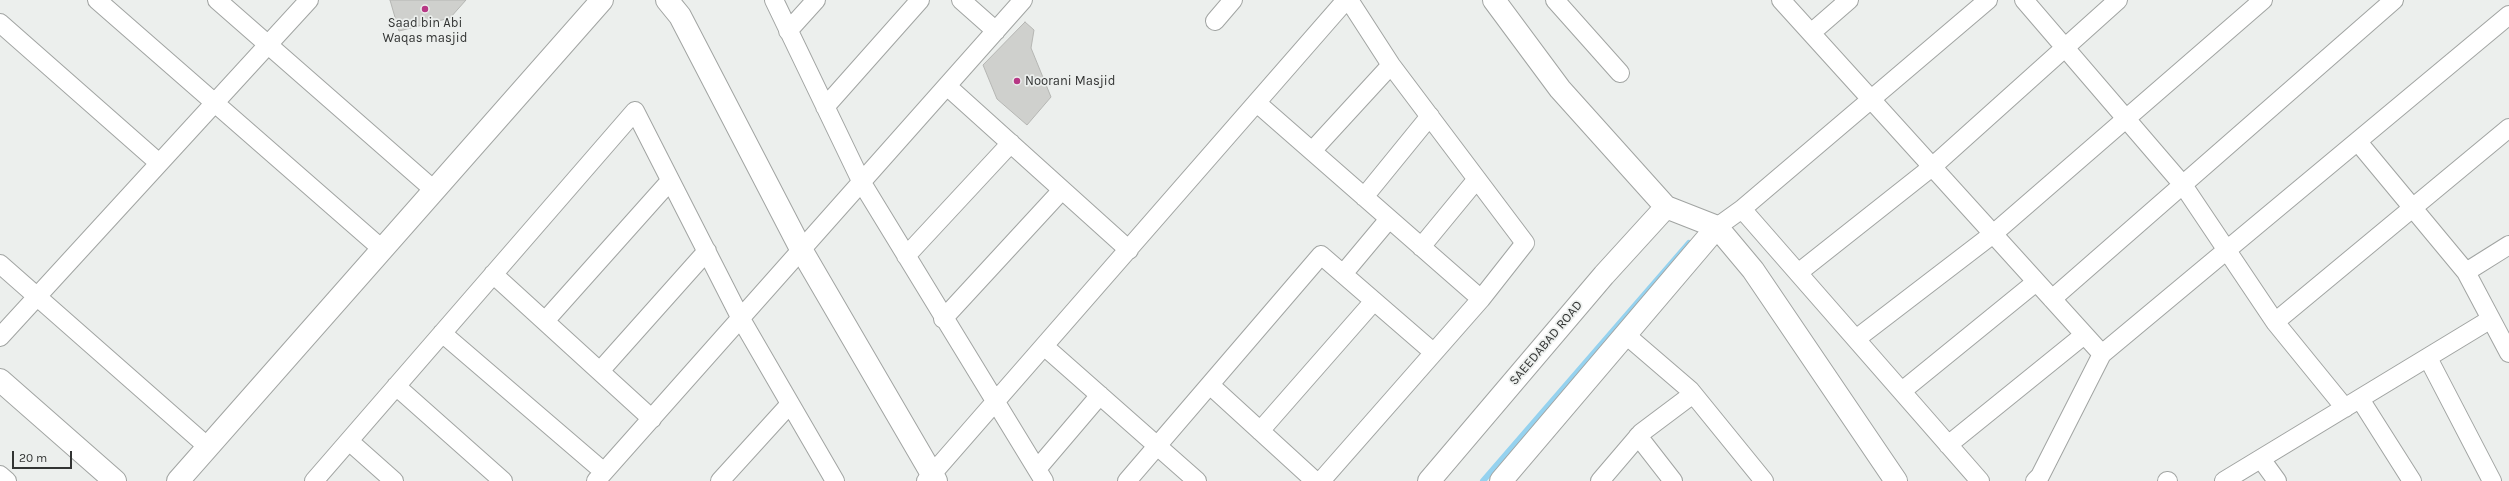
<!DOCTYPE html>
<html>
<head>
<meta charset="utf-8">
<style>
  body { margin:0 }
  #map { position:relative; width:2509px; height:481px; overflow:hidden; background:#ecefed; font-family:Karla,sans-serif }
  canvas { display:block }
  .scale { position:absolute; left:12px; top:451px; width:60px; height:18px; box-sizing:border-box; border:2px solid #323433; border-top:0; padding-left:5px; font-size:12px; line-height:14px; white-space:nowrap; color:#323433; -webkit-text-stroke:3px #ecefed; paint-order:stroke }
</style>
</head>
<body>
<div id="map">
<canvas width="2509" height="481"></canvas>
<div class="scale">20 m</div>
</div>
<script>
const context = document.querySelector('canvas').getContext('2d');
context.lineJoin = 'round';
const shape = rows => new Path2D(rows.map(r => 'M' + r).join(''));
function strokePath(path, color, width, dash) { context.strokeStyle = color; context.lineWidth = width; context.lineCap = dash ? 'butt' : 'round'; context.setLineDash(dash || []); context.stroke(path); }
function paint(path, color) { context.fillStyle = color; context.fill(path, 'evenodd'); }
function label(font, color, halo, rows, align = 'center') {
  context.font = font + ' Karla,sans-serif'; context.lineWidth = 3.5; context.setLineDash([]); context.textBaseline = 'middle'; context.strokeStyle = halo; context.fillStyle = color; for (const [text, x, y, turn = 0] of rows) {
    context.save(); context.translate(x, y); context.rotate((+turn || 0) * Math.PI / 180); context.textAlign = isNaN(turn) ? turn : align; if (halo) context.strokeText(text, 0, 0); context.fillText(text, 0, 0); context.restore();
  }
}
const stream = shape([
  [1483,481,1689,243]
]);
const building = shape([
  [390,0,466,0,450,18,399,31,390,0],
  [1025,22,1034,30,1031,48,1051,97,1027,125,997,99,983,65,1025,22]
]);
const street = shape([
  [97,0,382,249],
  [217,0,434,190],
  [774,0,862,183,1044,481],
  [961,0,996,31],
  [1555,0,1620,73],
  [1781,0,2102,354],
  [2024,0,2183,185,2275,322,2345,408],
  [1215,21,1233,0],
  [0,23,159,163],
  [788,31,816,0],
  [1811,33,1849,0],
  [947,86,1129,250],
  [1257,103,1481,299],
  [825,107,920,0],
  [2358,142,2466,272,2509,353],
  [1312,151,1391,65],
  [1364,197,1430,116],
  [1742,209,1980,481],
  [1717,227,1742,209,1988,0],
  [1421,247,1477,179],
  [906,256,1011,143],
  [0,264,208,447],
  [2466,272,2509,245],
  [1798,273,1932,167,2118,0],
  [493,274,652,419],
  [1343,274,1389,219],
  [2052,299,2394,0],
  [943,319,1062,190],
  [545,321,670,181],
  [2275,322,2509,128],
  [442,333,604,472],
  [1626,335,1690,390,1764,481],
  [0,337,309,0],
  [1856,339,1993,234,2263,0],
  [1044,346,1197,481],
  [2428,358,2492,481],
  [600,371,707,251],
  [1210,385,1315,481],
  [396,386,503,481],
  [1902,391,2036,282],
  [2360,399,2412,481],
  [1260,431,1374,301],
  [1638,436,1673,481],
  [349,441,394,481],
  [1948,445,2084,335],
  [2261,459,2277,481],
  [1037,469,1100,395],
  [0,475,7,481],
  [314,481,635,111,741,319,835,481],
  [596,481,1023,0],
  [720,481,790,404],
  [926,481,1346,0],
  [1127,481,1321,255,1433,352],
  [1321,481,1481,299,1525,243,1391,65,1349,0],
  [1600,481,1641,433,1693,394],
  [2035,481,2040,476,2102,354,2509,15],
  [2167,481,2168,481],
  [2224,481,2491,319]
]);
const secondary = shape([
  [667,0,680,16,802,251,936,481],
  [1494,0,1560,89,1666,207,1717,227,1753,270,1896,481],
  [0,380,115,481],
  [178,481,602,0],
  [1429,481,1604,275,1666,207],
  [1501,481,1717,227]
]);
const markers = [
  [425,9,4,"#b73885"],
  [1017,81,4,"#b73885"]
];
const poiNames = [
  ["Saad bin Abi",425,23],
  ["Waqas masjid",425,38],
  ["Noorani Masjid",1025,81,"left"]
];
const streetNames = [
  ["SAEEDABAD ROAD",1546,343,-50]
];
strokePath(stream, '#95d2ef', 6);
paint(building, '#cfd0cd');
strokePath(building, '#b5b6b3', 1);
strokePath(street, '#a1a4a2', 20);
strokePath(secondary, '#a1a4a2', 24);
strokePath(street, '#fff', 18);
strokePath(secondary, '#fff', 22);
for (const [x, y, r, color] of markers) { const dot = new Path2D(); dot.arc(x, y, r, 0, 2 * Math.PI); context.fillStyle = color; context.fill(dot); strokePath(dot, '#ecefed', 1.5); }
label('13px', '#323433', '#ecefed', poiNames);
label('13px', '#323433', '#ecefed', streetNames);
</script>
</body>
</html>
